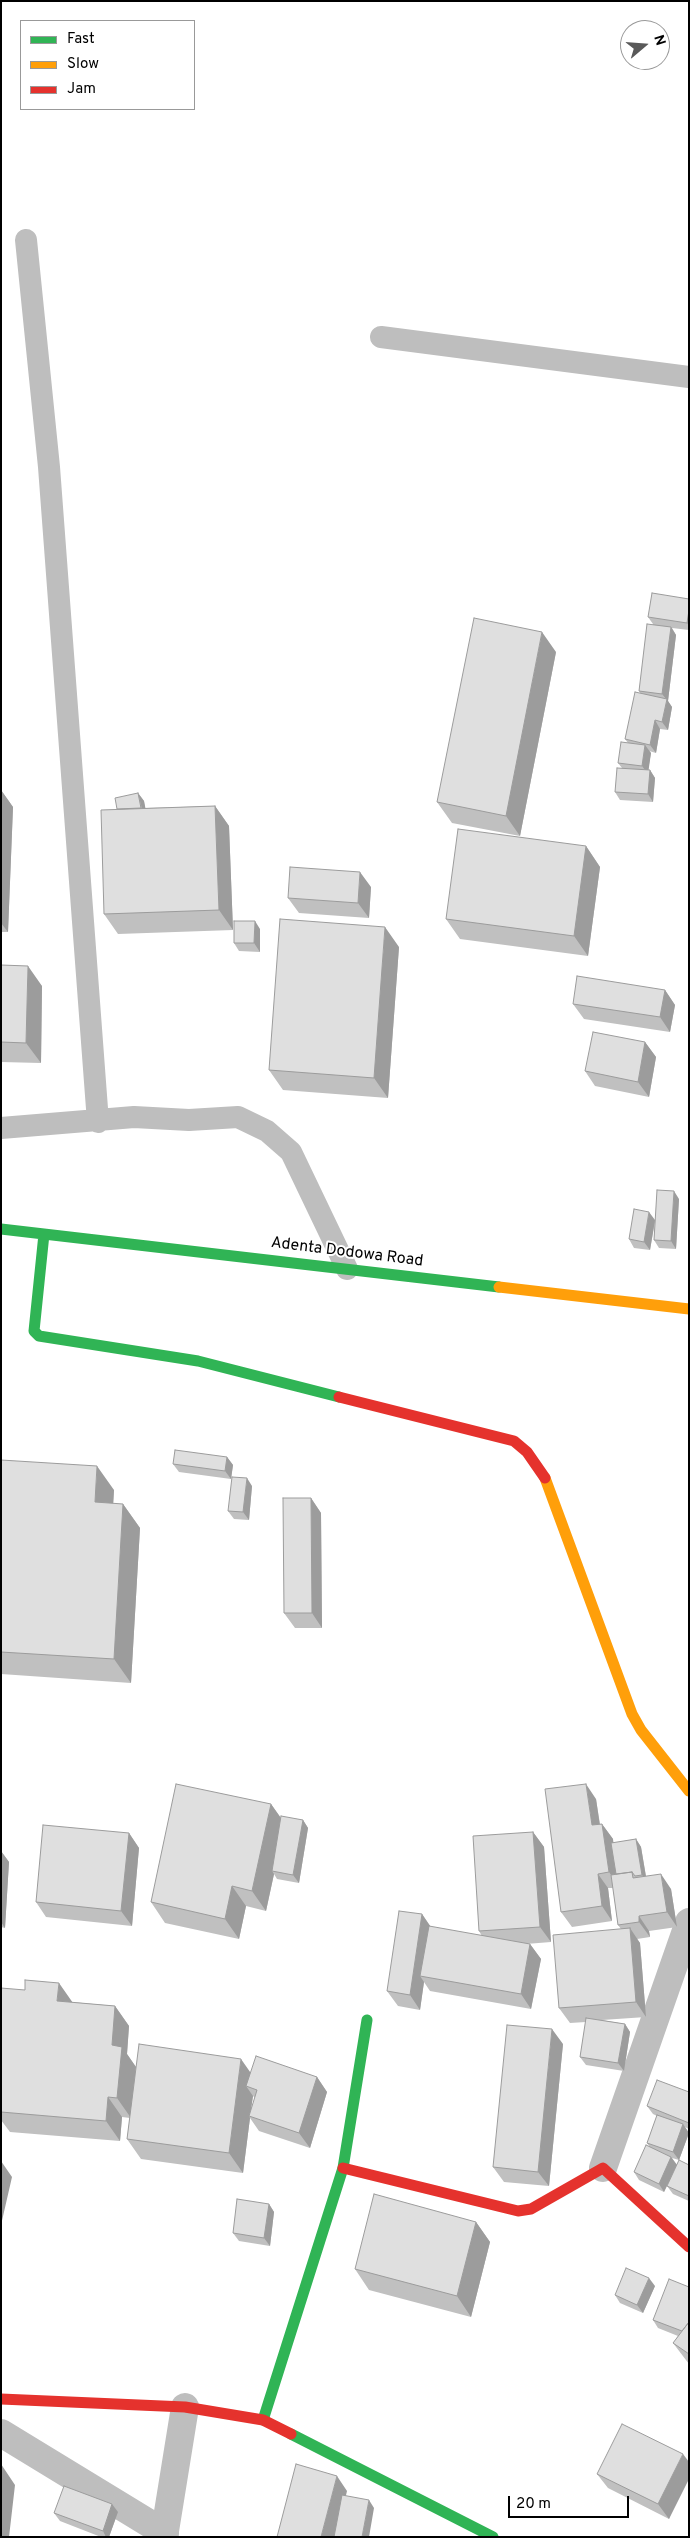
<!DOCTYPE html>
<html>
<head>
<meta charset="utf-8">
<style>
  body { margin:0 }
  #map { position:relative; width:690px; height:2538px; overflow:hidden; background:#fff; font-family:Overpass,sans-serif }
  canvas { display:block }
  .frame { position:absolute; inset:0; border:2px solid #000; pointer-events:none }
  .legend { position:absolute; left:20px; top:20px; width:175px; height:90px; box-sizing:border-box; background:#fff; border:1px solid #999; margin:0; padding:6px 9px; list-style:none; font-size:15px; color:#000 }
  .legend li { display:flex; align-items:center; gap:10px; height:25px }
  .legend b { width:25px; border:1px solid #999 }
  .north { position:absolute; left:620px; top:20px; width:50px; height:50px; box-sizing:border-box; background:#fff; border:1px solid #999; border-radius:50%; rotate:72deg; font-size:14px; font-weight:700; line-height:20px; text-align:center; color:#000 }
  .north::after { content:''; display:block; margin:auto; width:18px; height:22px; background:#595959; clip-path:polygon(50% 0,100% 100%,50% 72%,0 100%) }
  .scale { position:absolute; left:508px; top:2496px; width:121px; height:22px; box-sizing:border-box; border:2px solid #000; border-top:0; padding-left:6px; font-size:15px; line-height:18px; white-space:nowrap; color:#000; -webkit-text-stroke:4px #fff; paint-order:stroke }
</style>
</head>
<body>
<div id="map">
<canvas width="690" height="2538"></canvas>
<div class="frame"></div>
<ul class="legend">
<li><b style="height:6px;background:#30b455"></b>Fast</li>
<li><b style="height:6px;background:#ff9f0a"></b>Slow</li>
<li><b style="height:6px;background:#e5322d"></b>Jam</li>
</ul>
<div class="north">N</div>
<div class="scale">20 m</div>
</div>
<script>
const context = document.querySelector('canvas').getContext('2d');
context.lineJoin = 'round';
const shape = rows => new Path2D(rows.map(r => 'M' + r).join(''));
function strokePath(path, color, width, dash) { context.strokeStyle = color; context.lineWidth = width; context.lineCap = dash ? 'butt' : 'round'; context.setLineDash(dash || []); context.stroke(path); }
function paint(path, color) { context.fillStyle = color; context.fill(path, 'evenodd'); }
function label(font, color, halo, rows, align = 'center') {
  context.font = font + ' Overpass,sans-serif'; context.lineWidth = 4; context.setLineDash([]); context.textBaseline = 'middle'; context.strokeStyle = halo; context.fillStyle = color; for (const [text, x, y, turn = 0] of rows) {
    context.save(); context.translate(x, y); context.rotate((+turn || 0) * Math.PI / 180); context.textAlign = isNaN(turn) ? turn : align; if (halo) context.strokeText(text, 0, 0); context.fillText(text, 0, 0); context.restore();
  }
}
const lane = shape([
  [26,240,49,467,98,1122],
  [381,337,689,377],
  [1,1128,134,1117,189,1120,238,1117,267,1131,291,1152,347,1269]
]);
const street = shape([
  [603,2168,689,1922],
  [1,2433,165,2533],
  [164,2537,185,2407]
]);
const fast = shape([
  [1,1229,499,1287],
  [44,1234,34,1331,39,1336,198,1361,339,1397],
  [263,2420,343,2168,367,2020],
  [291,2434,493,2537]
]);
const slow = shape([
  [499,1287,689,1309],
  [545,1478,632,1714,641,1730,689,1791]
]);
const jam = shape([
  [339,1397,514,1441,527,1452,545,1478],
  [343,2168,518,2211,531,2209,603,2168,689,2247],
  [1,2399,185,2407,263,2420,291,2434]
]);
const wall = shape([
  [689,599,689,630,672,628,676,635,668,701,672,707,668,730,660,729,656,753,649,751,651,753,648,770,650,770,655,778,653,802,620,800,615,792,622,768,618,763,628,743,625,739,640,693,639,691,653,624,648,617],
  [556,652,520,836,452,823,437,802],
  [1,790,13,807,8,932,1,932],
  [138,793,144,801,145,808,215,806,229,826,233,930,118,934,104,914,117,809],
  [586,846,600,867,588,956,460,939,446,919],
  [371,887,369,918,299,913,288,898],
  [260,929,260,952,239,951,234,943],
  [399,947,388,1098,283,1090,269,1070],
  [1,965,42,986,41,1063,1,1062],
  [665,990,675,1005,670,1032,584,1019,573,1004],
  [645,1042,656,1057,649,1097,595,1086,585,1071],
  [679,1199,676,1249,659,1248,654,1240,655,1222,650,1250,634,1248,629,1239,655,1220],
  [227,1457,233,1465,231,1479,179,1472,173,1464],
  [1,1460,114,1490,113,1504,123,1504,140,1528,131,1683,1,1674],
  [252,1486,249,1520,234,1519,228,1511],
  [311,1498,321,1513,322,1628,295,1628,284,1613],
  [596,1799,600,1824,602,1824,613,1839,613,1843,636,1839,641,1847,646,1876,671,1889,677,1927,649,1931,650,1937,637,1939,640,1943,646,2017,602,2020,625,2024,630,2032,624,2071,586,2065,580,2057,586,2022,570,2023,559,2008,621,1929,618,1925,613,1888,608,1888,612,1921,572,1927,561,1912],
  [271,1804,281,1818,303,1820,308,1828,299,1883,277,1879,274,1874,266,1911,246,1906,239,1939,165,1923,151,1902],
  [533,1832,544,1847,551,1942,526,1944,530,1944,541,1959,531,2009,430,1991,424,1982,420,2010,398,2006,387,1991,422,1914,431,1927,482,1936,479,1931],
  [129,1833,139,1848,132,1926,46,1917,36,1902],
  [1,1851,9,1862,5,1928,1,1927],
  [1,1988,72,2002,115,2006,129,2026,127,2054,136,2067,135,2079,251,2072,317,2077,327,2092,310,2148,259,2131,250,2118,243,2173,141,2159,127,2139,130,2118,122,2117,120,2141,10,2132,1,2120],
  [253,2096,255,2098,251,2109],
  [563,2044,549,2186,504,2182,493,2167],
  [689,2092,689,2129,685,2127,689,2133,679,2160,672,2158,677,2165,664,2192,639,2180,634,2172,649,2146,647,2143,657,2116,653,2114,647,2106],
  [689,2165,689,2201,673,2194,667,2186],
  [269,2204,274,2212,270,2246,239,2241,233,2233],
  [476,2222,490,2242,471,2317,369,2290,355,2269],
  [655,2286,643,2313,620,2303,615,2295],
  [689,2287,689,2364,673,2343,678,2336,658,2328,653,2320],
  [689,2462,669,2519,608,2488,597,2474],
  [112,2504,118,2512,109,2537,101,2537,60,2521,54,2513]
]);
const shadedWall = shape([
  [689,610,689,626,687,623],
  [671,627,676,635,668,701,672,707,668,730,662,722,667,700,662,694],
  [542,632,556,652,520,836,506,816],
  [655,720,660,729,656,753,650,745],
  [645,745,651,753,648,774,642,766],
  [650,770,655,778,653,802,648,794],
  [1,790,13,807,8,932,1,923],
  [138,793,144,801,148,821,143,813],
  [215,806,229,826,233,930,219,910],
  [586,846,600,867,588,956,574,936],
  [360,872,371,887,369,918,358,903],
  [255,921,260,929,260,952,254,943],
  [385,927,399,947,388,1098,374,1078],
  [28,966,42,986,41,1063,26,1043],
  [665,990,675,1005,670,1032,660,1017],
  [645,1042,656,1057,649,1097,638,1082],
  [674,1191,679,1199,676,1249,671,1241],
  [649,1212,655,1220,650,1250,644,1242],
  [227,1457,233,1465,231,1479,225,1471],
  [97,1466,114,1490,112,1526,95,1502],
  [247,1478,252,1486,249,1520,243,1512],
  [311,1498,321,1513,322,1628,312,1613],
  [123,1504,140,1528,131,1683,114,1659],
  [586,1784,596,1799,602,1840,592,1825],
  [271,1804,285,1824,272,1871,274,1874,266,1911,252,1891],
  [303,1820,308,1828,299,1883,293,1875],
  [602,1824,613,1839,619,1887,609,1872],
  [533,1832,544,1847,551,1942,540,1927],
  [129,1833,139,1848,132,1926,121,1911],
  [636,1839,641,1847,647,1883,642,1875],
  [1,1851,9,1862,5,1928,1,1922],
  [598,1874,608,1888,612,1921,602,1906],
  [661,1874,671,1889,677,1927,667,1912],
  [232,1886,246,1906,239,1939,225,1919],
  [422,1914,432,1929,420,1976,424,1982,420,2010,410,1995],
  [639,1916,649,1931,650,1937,639,1922],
  [630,1928,640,1943,646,2017,636,2002],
  [530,1944,541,1959,531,2009,521,1994],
  [59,1983,73,2003,57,2001],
  [115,2006,129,2026,127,2054,136,2067,131,2118,117,2098,112,2045],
  [625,2024,630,2032,624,2071,618,2063],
  [552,2029,563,2044,549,2186,538,2172],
  [241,2059,255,2079,246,2086,253,2096,250,2116,249,2116,250,2118,243,2173,229,2153],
  [317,2077,327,2092,310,2148,299,2133],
  [108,2097,122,2117,120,2141,106,2121],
  [683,2124,689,2133,679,2160,673,2152],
  [671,2157,677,2165,664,2192,659,2184],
  [1,2161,12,2177,1,2225],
  [269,2204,274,2212,270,2246,264,2238],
  [476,2222,490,2242,471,2317,457,2296],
  [649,2278,655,2286,643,2313,637,2305],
  [683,2454,689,2462,689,2479,669,2519,658,2504],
  [1,2464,15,2485,9,2537,1,2537],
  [337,2476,347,2491,336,2537,321,2537],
  [369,2500,374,2508,369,2537,362,2537],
  [112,2504,118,2512,109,2537,106,2537,103,2531]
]);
const building = shape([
  [652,593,689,599,689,610,687,623,648,617,652,593],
  [474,618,542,632,506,816,437,802,474,618],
  [647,624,671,627,662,694,639,691,647,624],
  [635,692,667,699,662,722,655,720,650,745,625,739,635,692],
  [621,742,645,745,642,766,618,763,621,742],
  [617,768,650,770,648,794,615,792,617,768],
  [138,793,141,808,117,809,115,798,138,793],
  [215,806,219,910,104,914,101,810,215,806],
  [458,829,586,846,574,936,446,919,458,829],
  [290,867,360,872,358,903,288,898,290,867],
  [280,919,385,927,374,1078,269,1070,280,919],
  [234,921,255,921,254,943,234,943,234,921],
  [1,965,28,966,26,1043,1,1042,1,965],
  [577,976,665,990,660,1017,573,1004,577,976],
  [593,1032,645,1042,638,1082,585,1071,593,1032],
  [657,1190,674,1191,671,1241,654,1240,657,1190],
  [634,1209,649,1212,644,1242,629,1239,634,1209],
  [175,1450,227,1457,225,1471,173,1464,175,1450],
  [1,1460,97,1466,95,1502,123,1504,114,1659,1,1652,1,1460],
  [232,1477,247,1478,243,1512,228,1511,232,1477],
  [283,1498,311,1498,312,1613,284,1613,283,1498],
  [176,1784,271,1804,252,1891,232,1886,225,1919,151,1902,176,1784],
  [586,1784,592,1825,602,1824,609,1872,598,1874,602,1906,561,1912,545,1789,586,1784],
  [281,1816,303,1820,293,1875,272,1871,281,1816],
  [43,1825,129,1833,121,1911,36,1902,43,1825],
  [533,1832,540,1927,479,1931,473,1836,533,1832],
  [636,1839,642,1875,635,1876,632,1872,616,1874,611,1843,636,1839],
  [632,1872,633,1878,661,1874,667,1912,639,1916,639,1922,618,1925,611,1875,632,1872],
  [399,1911,422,1914,410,1995,387,1991,399,1911],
  [429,1926,530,1944,521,1994,420,1976,429,1926],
  [630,1928,636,2002,559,2008,553,1935,630,1928],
  [25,1980,59,1983,57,2001,115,2006,112,2045,122,2047,117,2098,108,2097,106,2121,1,2112,1,1988,25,1990,25,1980],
  [586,2018,625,2024,618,2063,580,2057,586,2018],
  [507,2025,552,2029,538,2172,493,2167,507,2025],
  [139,2044,241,2059,229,2153,127,2139,139,2044],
  [256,2056,317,2077,299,2133,249,2116,257,2090,246,2086,256,2056],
  [657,2080,689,2092,689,2123,647,2106,657,2080],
  [657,2115,683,2124,673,2152,647,2143,657,2115],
  [646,2145,671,2157,659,2184,634,2172,646,2145],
  [679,2160,689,2165,689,2196,667,2186,679,2160],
  [374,2194,476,2222,457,2296,355,2269,374,2194],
  [237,2199,269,2204,264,2238,233,2233,237,2199],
  [626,2268,649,2278,637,2305,615,2295,626,2268],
  [669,2279,689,2287,689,2322,682,2331,653,2320,669,2279],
  [689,2322,689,2354,673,2343,689,2322],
  [622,2424,683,2454,658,2504,597,2474,622,2424],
  [296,2464,337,2476,321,2537,277,2537,296,2464],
  [64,2486,112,2504,103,2531,54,2513,64,2486],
  [342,2495,369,2500,362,2537,334,2537,342,2495]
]);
const streetNames = [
  ["Adenta Dodowa Road",347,1253,7]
];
strokePath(lane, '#bebebe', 22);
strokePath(street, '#bebebe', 28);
strokePath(fast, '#30b455', 11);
strokePath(slow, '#ff9f0a', 11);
strokePath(jam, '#e5322d', 11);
paint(wall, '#c0c0c0');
paint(shadedWall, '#9c9c9c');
paint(building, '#dfdfdf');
strokePath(building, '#9c9c9c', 1);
label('16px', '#000', '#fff', streetNames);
</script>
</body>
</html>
